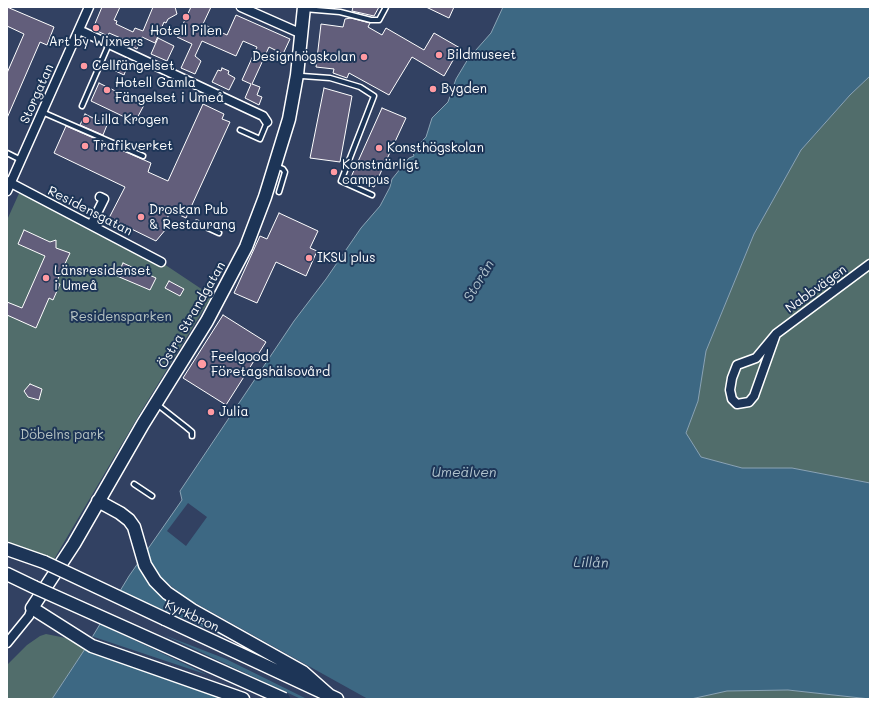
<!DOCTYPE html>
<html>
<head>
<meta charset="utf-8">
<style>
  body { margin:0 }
  #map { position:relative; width:877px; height:706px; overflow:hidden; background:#324162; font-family:Mali,sans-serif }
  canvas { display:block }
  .frame { position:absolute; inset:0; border:8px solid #fff; pointer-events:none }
</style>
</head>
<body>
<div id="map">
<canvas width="877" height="706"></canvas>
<div class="frame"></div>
</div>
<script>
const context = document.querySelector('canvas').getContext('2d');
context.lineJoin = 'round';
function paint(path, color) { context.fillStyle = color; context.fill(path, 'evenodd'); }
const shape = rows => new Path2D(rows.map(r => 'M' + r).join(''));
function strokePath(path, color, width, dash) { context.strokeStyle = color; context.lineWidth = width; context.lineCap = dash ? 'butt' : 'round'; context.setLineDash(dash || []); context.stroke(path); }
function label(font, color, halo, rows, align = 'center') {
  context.font = font + ' Mali,sans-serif'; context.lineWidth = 4; context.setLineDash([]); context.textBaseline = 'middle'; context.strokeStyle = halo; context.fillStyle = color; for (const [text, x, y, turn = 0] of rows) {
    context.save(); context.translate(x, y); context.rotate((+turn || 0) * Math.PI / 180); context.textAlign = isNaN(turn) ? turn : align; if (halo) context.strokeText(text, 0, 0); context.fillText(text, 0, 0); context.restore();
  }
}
const green = shape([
  [870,76,870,483,792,468,742,468,701,457,686,433,698,401,706,351,754,234,801,150,850,95],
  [21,189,161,262,212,296,142,410,53,561,7,544,7,220],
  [46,634,66,638,85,649,52,699,7,699,7,665,27,645,40,636],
  [788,690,870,699,691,699,727,691]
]);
const water = shape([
  [503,7,870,7,870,76,850,95,801,150,754,234,706,351,698,401,686,433,701,457,742,468,792,468,870,483,870,699,788,690,727,691,691,699,52,699,85,649,129,576,182,500,180,491,294,321,326,279,361,228,380,206,390,187,392,179,409,158,414,156,413,153,415,152,416,147,426,137,432,118,448,102,456,79,468,59,491,33,503,7]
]);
const pier = shape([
  [188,503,207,517,186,546,167,531],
  [149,560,162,579,188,599,368,699,307,699,226,659,164,635,301,699,242,699,84,647,91,636,208,675,98,623,118,590,228,638,230,635,160,589]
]);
const building = shape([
  [7,7,54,27,47,45,40,42,7,118,7,73,24,34,7,26,7,7],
  [102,7,120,7,114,20,117,21,116,24,133,32,135,28,143,31,153,7,175,7,177,14,168,19,166,23,164,22,155,43,142,37,137,49,122,42,123,39,109,33,108,36,95,30,94,26,102,7],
  [191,7,211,7,203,24,227,35,236,15,290,39,283,54,269,47,252,84,260,87,257,95,262,97,259,105,245,98,251,84,242,80,257,47,243,41,236,56,202,41,195,56,201,61,195,74,181,68,192,44,177,37,191,7],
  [353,7,379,7,374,16,352,11,353,7],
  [426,7,454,7,449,18,426,7],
  [351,18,370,23,368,27,382,35,386,28,424,50,434,33,460,48,444,76,412,57,389,95,349,73,347,78,333,73,334,69,316,67,321,24,343,27,345,19,351,18],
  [158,38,174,46,167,61,151,54,158,38],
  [110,59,127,67,124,75,107,67,110,59],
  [222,68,229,71,228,74,235,78,229,90,212,82,218,70,221,71,222,68],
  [99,83,144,105,135,122,91,101,99,83],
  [324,88,352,96,340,162,310,158,324,88],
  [203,104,224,114,222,119,230,122,186,218,169,210,166,229,156,241,109,218,125,187,54,153,66,126,151,163,148,172,168,181,203,104],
  [382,108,406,118,374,187,351,177,382,108],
  [85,114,107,125,103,135,80,125,85,114],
  [279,213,318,231,310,248,317,251,306,276,276,262,257,303,234,293,260,236,267,239,279,213],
  [24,230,50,242,56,240,56,248,70,253,56,283,60,284,53,300,49,298,36,328,7,315,7,302,22,308,45,256,18,244,24,230],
  [123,263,156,278,150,290,117,276,123,263],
  [169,281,184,289,180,296,165,288,169,281],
  [223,315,266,342,226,405,183,378,223,315],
  [30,384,42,389,39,400,28,397,24,391,30,384]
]);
const lane = shape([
  [304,9,340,12,371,20,379,20,386,7],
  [302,76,330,78,360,87,374,96,341,181,372,195],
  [82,106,109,44],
  [42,112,143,156],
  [240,130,260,139,267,122],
  [7,153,21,160],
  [276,166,283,169,285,172,279,192],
  [197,223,219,233],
  [158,405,186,427,192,432,192,436],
  [134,484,152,496]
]);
const street = shape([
  [241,7,302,34],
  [79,30,263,116,267,122],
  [7,181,161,262],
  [7,191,89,7],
  [91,225,104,199,100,197],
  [776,334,754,396,749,402,737,404,732,399,730,390,732,378,737,365,756,358,776,334,870,264],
  [7,643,29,616,32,608]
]);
const secondary = shape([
  [98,501,120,513,129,520,134,527,145,565,155,581,167,593,192,610,303,672,329,695],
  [7,549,44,562],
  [7,574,34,587],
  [165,619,337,699],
  [243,699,92,646,32,608,74,544,143,424,207,321,246,247,265,197,289,119,297,75,304,7]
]);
const secondaryBridge = shape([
  [44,562,165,619],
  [34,587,284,699]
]);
const markers = [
  [186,17,4,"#ff9aa2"],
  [96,28,4,"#ff9aa2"],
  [439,55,4,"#ff9aa2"],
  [364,57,4,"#ff9aa2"],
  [84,66,4,"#ff9aa2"],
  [433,89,4,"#ff9aa2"],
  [107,90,4,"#ff9aa2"],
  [86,120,4,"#ff9aa2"],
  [85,146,4,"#ff9aa2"],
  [379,148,4,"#ff9aa2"],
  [334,172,4,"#ff9aa2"],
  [141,217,4,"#ff9aa2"],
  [309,258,4,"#ff9aa2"],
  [46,278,4,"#ff9aa2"],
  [202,364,5,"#ff9aa2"],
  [211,412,4,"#ff9aa2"]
];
const poiNames = [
  ["Hotell Pilen",186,31,"center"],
  ["Art by Wixners",96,42,"center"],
  ["Bildmuseet",447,55],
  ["Designhögskolan",356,57,"right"],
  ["Cellfängelset",92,66],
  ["Hotell Gamla",115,83],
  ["Fängelset i Umeå",115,98],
  ["Bygden",441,89],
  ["Lilla Krogen",94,120],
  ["Trafikverket",93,146],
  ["Konsthögskolan",387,148],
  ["Konstnärligt",342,165],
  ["campus",342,180],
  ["Droskan Pub",149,210],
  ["& Restaurang",149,225],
  ["IKSU plus",317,258],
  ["Länsresidenset",54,271],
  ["i Umeå",54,286],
  ["Feelgood",211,357],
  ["Företagshälsovård",211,372],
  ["Julia",219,412]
];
const streetNames = [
  ["Storgatan",37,94,-66],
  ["Residensgatan",90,211,27],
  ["Nabbvägen",816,289,-36],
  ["Östra Strandgatan",192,315,-60],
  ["Kyrkbron",192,616,25]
];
const parkNames = [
  ["Residensparken",121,317],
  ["Döbelns park",62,435]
];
const waterNames = [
  ["Storån",479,281,-59],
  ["Umeälven",464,473],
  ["Lillån",591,563,1]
];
paint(green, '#516d6b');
paint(water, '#3d6883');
strokePath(water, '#8ba4b5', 1);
paint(pier, '#324162');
paint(building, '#625e7b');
strokePath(building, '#fff', 1);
strokePath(lane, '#fff', 7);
strokePath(street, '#fff', 11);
strokePath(secondary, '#fff', 15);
strokePath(lane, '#1d3557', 4);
strokePath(street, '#1d3557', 8);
strokePath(secondary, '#1d3557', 12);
strokePath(secondaryBridge, '#fff', 15, []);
strokePath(secondaryBridge, '#1d3557', 12);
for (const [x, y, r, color] of markers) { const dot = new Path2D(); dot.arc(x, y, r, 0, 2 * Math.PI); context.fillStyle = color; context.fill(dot); strokePath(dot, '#1d3557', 1.5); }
label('13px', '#fff', '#1d3557', poiNames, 'left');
label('13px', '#fff', '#1d3557', streetNames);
label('13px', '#b9c5c4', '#1d3557', parkNames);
label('italic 14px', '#b1c3cd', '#1d3557', waterNames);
</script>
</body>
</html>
